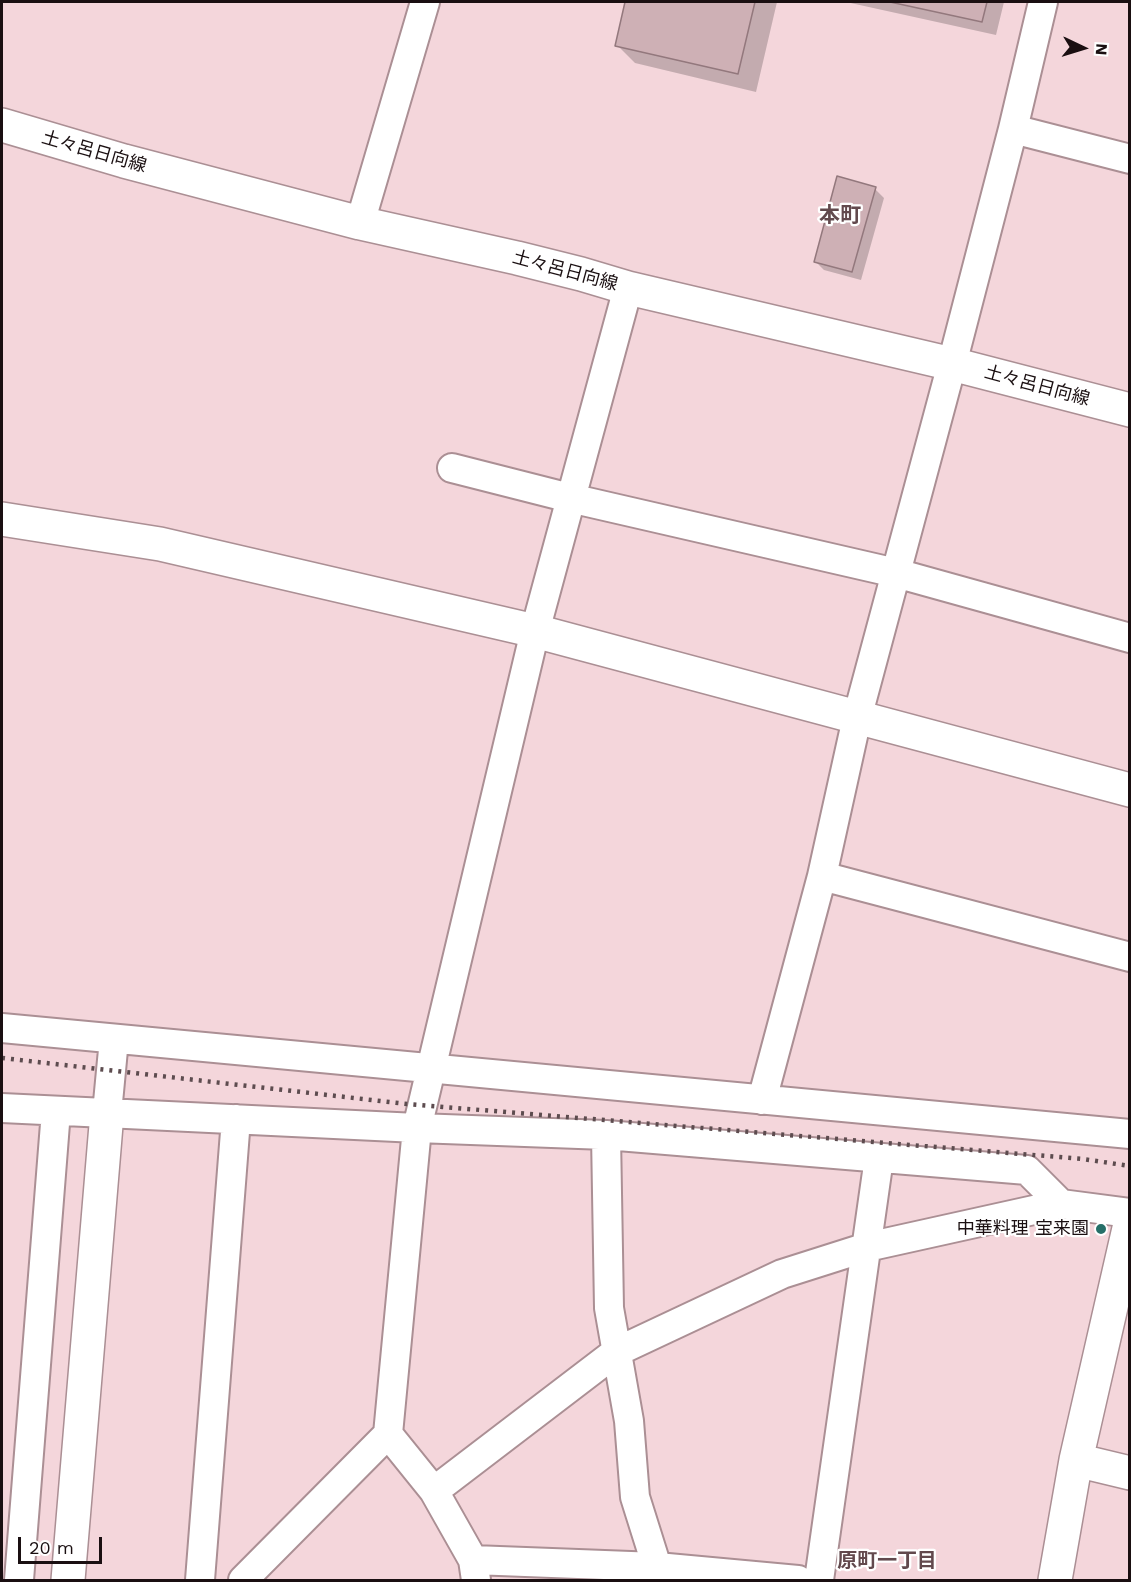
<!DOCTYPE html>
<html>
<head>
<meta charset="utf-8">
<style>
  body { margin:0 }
  #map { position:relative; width:1131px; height:1582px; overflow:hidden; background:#f4d6db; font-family:"Work Sans",sans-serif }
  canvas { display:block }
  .frame { position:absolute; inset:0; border:3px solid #1a0f11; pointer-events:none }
  .north { position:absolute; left:1053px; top:18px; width:60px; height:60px; -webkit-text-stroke:4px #fff; paint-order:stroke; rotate:94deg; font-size:16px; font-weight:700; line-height:24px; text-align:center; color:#1a0f11 }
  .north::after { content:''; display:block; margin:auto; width:21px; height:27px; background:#1a0f11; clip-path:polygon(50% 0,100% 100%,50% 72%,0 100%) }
  .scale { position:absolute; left:18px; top:1537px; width:84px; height:27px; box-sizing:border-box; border:3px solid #1a0f11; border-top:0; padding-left:8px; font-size:18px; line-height:21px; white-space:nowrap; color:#1a0f11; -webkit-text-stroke:4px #fff; paint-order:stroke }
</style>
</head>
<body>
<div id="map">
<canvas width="1131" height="1582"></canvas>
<div class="frame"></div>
<div class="north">N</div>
<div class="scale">20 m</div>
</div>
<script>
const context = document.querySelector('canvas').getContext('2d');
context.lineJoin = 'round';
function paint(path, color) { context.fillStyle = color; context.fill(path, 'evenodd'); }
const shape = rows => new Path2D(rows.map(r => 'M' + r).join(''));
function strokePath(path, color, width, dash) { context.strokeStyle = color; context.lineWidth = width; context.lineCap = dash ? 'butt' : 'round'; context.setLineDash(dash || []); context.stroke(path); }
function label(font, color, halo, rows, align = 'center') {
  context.font = font + ' "Work Sans","Noto Sans JP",sans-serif'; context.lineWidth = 4.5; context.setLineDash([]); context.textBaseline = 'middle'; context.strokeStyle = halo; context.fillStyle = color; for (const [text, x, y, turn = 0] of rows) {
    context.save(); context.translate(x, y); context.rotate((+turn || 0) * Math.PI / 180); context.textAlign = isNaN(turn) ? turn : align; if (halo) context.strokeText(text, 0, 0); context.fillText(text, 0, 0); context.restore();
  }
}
const shadow = shape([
  [627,2,777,2,756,92,635,63,617,45],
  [846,2,1004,2,996,35],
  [875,189,884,198,861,280,824,270,815,261]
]);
const building = shape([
  [625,2,755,2,738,74,615,46,625,2],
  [890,2,987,2,982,22,890,2],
  [837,176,876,187,852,272,814,262,837,176]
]);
const minor = shape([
  [1043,2,1013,129,952,364,857,718,822,876,1130,957],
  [1013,129,1130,159],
  [360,223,425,2],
  [452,468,570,498,896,573,1130,638],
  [2,1028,1130,1134],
  [762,1100,822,876],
  [2,1108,417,1128,606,1135,609,1308,629,1421,635,1497,657,1567,657,1580],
  [107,1113,114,1039],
  [606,1135,1027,1170,1061,1204],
  [388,1434,434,1491],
  [473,1560,657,1567,798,1580],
  [19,1580,56,1111],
  [200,1580,236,1119],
  [243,1580,388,1434,417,1128,535,631,628,288],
  [476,1580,473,1560,434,1491,616,1352,782,1274,867,1247,1061,1204,1130,1213],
  [819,1580,879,1158]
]);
const tertiary = shape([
  [2,519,160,544,535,631,1130,790],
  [1076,1460,1130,1473],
  [68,1580,107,1113],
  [1055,1580,1076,1460,1130,1224]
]);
const secondary = shape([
  [2,125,124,161,360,223,517,258,581,274,628,288,952,364,1130,410]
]);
const rail = shape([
  [2,1058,407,1104,1083,1159,1130,1166]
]);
const markers = [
  [1101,1229,6,"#266f68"]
];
const streetNames = [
  ["土々呂日向線",94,152,16],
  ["土々呂日向線",565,271,15],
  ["土々呂日向線",1037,386,15]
];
const poiNames = [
  ["中華料理 宝来園",1089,1229]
];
const neighbourhoodNames = [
  ["原町一丁目",887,1561]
];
const quarterNames = [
  ["本町",840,216]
];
paint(shadow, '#0003');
paint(building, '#ceb0b5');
strokePath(building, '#93787d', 1.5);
strokePath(minor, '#ab8f94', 32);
strokePath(tertiary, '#ab8f94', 36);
strokePath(secondary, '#ab8f94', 36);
strokePath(minor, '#fff', 28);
strokePath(tertiary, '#fff', 33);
strokePath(secondary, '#fff', 33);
strokePath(rail, '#5d4c4f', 4.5, [3, 6]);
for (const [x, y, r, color] of markers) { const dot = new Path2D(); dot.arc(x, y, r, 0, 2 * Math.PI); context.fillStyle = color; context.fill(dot); strokePath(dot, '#fff', 2); }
label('18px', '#1a0f11', '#fff', streetNames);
label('18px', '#1a0f11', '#fff', poiNames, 'right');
label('bold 20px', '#62494d', '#fff', neighbourhoodNames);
label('bold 21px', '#62494d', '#fff', quarterNames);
</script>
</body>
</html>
